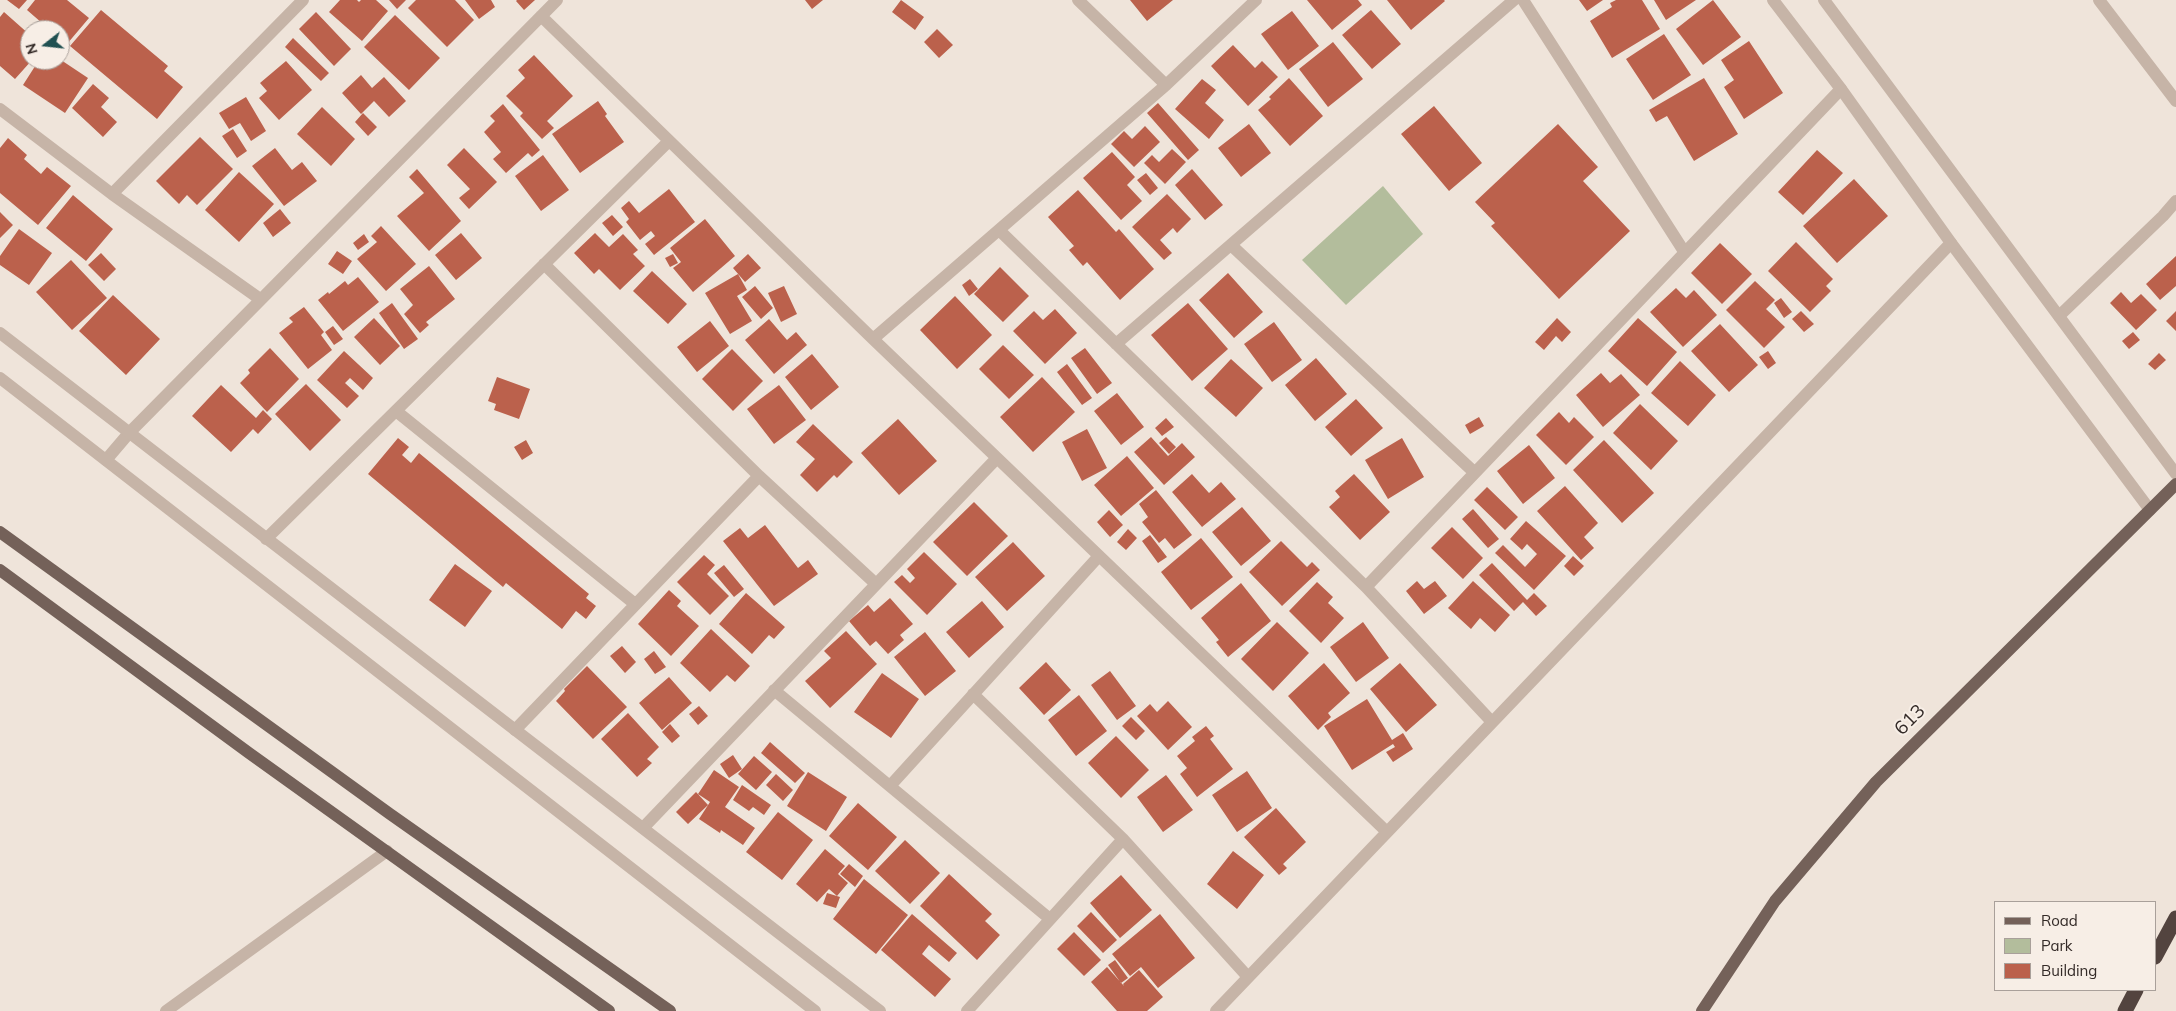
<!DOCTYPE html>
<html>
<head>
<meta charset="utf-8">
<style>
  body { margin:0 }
  #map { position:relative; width:2176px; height:1011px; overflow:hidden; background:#efe4da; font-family:Mulish,sans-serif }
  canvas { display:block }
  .legend { position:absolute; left:1994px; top:901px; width:162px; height:90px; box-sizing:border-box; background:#f7eee6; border:1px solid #a9a09a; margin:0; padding:6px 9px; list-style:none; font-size:15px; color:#332a27 }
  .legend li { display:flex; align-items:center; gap:10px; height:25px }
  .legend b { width:25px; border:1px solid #a9a09a }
  .north { position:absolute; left:20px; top:20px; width:50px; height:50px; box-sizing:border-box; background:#f7eee6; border:1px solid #a9a09a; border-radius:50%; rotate:254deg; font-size:14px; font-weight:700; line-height:20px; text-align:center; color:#332a27 }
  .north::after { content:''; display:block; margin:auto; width:18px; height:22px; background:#205051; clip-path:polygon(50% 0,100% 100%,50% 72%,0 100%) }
</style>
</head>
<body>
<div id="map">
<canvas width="2176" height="1011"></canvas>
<ul class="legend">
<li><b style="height:6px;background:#746159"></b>Road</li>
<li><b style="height:14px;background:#b3bd9c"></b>Park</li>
<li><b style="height:14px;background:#bb614c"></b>Building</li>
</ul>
<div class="north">N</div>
</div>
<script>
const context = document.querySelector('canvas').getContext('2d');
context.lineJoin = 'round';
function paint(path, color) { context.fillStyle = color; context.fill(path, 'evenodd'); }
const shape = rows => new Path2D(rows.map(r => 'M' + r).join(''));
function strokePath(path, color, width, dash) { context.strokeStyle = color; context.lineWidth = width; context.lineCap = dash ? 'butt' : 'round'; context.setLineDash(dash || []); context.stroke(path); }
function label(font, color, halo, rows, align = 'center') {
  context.font = font + ' Mulish,sans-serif'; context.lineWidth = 4; context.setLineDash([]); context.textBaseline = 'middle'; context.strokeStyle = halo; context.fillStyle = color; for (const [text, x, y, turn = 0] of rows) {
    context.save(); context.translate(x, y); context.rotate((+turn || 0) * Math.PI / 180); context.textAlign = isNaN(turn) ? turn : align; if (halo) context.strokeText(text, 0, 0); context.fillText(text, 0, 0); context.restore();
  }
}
const green = shape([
  [1383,186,1423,234,1346,305,1302,260]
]);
const building = shape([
  [7,0,27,0,19,9],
  [35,0,67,0,89,18,67,44,60,38,60,30,50,30,27,10],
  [340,0,357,0,359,2,361,0,376,0,388,11,362,41,329,12],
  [389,0,406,0,397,9],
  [416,0,455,0,474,20,447,47,408,8],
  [465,0,491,0,495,7,479,19],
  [517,0,535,0,524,10,516,1],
  [805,0,823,0,812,9],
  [901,0,924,17,915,30,892,12],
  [1130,0,1173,0,1147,21],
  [1307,0,1358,0,1362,5,1332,30],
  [1387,0,1444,0,1445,1,1411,30],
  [1579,0,1603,0,1587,11],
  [1616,0,1642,0,1660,29,1612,58,1590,21,1612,7,1610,3],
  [1654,0,1696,0,1666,20],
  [1713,0,1741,37,1703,65,1676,29],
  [101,10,168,66,164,71,183,87,157,119,70,46],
  [1371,10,1401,44,1372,69,1342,35],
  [1292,11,1319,46,1288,70,1261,34],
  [4,12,30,35,30,60,32,60,15,79,0,66,0,17],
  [316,12,351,49,334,66,299,29],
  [395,15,440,58,409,90,364,47],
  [937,29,953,45,939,58,924,42],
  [1664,34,1691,75,1653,100,1626,59],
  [293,38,329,73,321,81,285,47],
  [1749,41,1783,93,1744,119,1724,87,1734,80,1721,60],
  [1333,42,1363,79,1328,107,1299,69],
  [1233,45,1255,68,1262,61,1278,77,1248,106,1211,66],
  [534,55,573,96,547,121,554,128,542,139,520,116,523,113,506,96,525,78,518,70],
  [39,60,61,60,88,78,65,113,23,85],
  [286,61,312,90,279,120,259,98,267,91,260,83],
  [361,75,372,88,384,77,406,101,389,117,374,101,361,114,342,93],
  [1289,78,1323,116,1290,146,1258,110,1271,99,1269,97],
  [1704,78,1738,134,1694,161,1667,116,1656,122,1649,110],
  [1202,79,1216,90,1205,103,1224,120,1209,139,1175,109],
  [93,84,109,98,101,107,117,122,103,137,72,108],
  [246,97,266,131,251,141,240,123,229,129,219,113],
  [598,101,607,114,605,116,624,142,580,173,552,134],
  [1158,103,1199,150,1188,160,1147,113],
  [503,104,540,150,532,157,528,153,506,173,493,159,501,152,484,132,495,121,490,116],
  [1434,106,1482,163,1449,191,1401,134],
  [322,107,355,139,331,166,297,134],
  [363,113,377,127,368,136,355,122],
  [1249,124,1271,153,1241,177,1218,148],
  [1558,124,1598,167,1583,181,1630,231,1559,299,1491,226,1495,223,1475,202],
  [1145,126,1160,142,1134,167,1111,144,1124,131,1132,139],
  [233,129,247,151,237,158,222,136],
  [200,137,233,169,197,205,187,195,179,204,156,181],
  [8,138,27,155,24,159,41,174,47,167,71,186,38,225,0,193,0,148],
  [275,148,292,170,302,162,317,181,284,206,252,166],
  [464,148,497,182,469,209,459,198,470,189,447,165],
  [1172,149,1186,162,1165,184,1144,163,1152,155,1159,162],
  [1817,150,1843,173,1803,215,1778,192],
  [1112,152,1135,177,1127,185,1142,201,1121,220,1083,178],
  [543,155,569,190,541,211,515,176],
  [417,169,461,221,429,251,397,216,424,193,409,177],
  [1192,169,1223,205,1205,220,1175,185],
  [239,172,274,204,239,242,205,210],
  [1146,173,1158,188,1150,195,1137,180],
  [1854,179,1888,216,1837,263,1803,226],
  [669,189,695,222,654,255,645,244,655,236,651,231,640,240,626,222,629,219,621,208,629,201,639,213],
  [1078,190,1116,232,1119,229,1154,269,1120,300,1087,262,1083,266,1069,250,1074,246,1048,217],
  [1167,194,1191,219,1177,233,1173,228,1160,240,1172,253,1164,260,1132,227],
  [73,195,113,229,86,261,46,228],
  [280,209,291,223,273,237,263,223],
  [0,212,13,225,0,238],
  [612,215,623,227,613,236,602,223],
  [705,219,735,256,693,292,673,268,681,262,670,248],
  [381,226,416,264,386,291,357,259,377,242,371,236],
  [19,229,52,253,29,285,0,265,0,256],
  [461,233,482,258,456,280,435,255],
  [595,233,609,247,623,234,638,250,633,254,645,266,620,290,599,269,594,274,574,253],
  [364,234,369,242,358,250,353,243],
  [1796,242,1833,279,1826,286,1831,291,1810,312,1768,271],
  [1720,243,1752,274,1722,304,1691,273],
  [337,251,352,261,343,274,328,264],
  [101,253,116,269,104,281,88,265],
  [673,254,678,263,670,267,665,258],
  [748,254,761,268,745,282,733,268],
  [2176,256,2176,286,2160,300,2146,284],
  [71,260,107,298,72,330,36,292],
  [429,266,455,299,426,322,429,325,420,333,404,314,413,305,400,289],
  [1000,267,1029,296,1003,322,974,294],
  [652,271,687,304,668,324,633,291],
  [1228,273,1263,312,1234,338,1199,300],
  [738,274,747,290,737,296,752,321,730,334,705,293],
  [358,277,379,302,343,331,318,300,328,292,329,294,345,281,348,285],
  [970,279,978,289,969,296,962,285],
  [1755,281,1775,300,1766,309,1785,327,1764,348,1726,310],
  [755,286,773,308,761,319,742,297],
  [784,286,797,314,781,322,768,293],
  [1676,288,1686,298,1694,290,1717,315,1683,347,1650,312],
  [2121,292,2131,303,2141,294,2157,310,2136,330,2110,303],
  [113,295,160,339,126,375,79,331],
  [955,296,992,335,957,369,920,330],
  [1781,298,1792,312,1784,318,1774,303],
  [392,303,418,339,404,349,379,313],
  [1188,303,1228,349,1192,381,1151,335],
  [304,307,324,332,321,335,332,350,308,369,279,333,293,322,289,318],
  [1055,309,1077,333,1045,364,1013,331,1034,311,1043,320],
  [1801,311,1814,324,1804,332,1792,319],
  [2176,311,2176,331,2166,321],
  [374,318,400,346,380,365,354,337],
  [1557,318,1571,332,1562,342,1556,336,1544,350,1535,342],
  [1638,318,1677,352,1647,386,1608,351],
  [769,319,787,340,796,332,807,345,774,374,745,340],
  [710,321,729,346,697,372,677,347],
  [1274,322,1302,360,1272,382,1244,344],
  [1720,324,1758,365,1729,392,1691,351],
  [333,326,343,339,334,345,325,332],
  [2133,332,2140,340,2129,349,2122,341],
  [1003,345,1034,375,1009,399,979,369],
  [270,348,299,379,267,412,240,383,250,373,248,370],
  [1085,348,1112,383,1097,394,1071,358],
  [732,349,763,381,733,411,702,379],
  [344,351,373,378,363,390,350,378,345,383,359,396,347,408,317,380],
  [1768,351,1776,363,1768,369,1759,357],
  [2159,353,2166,360,2155,370,2148,364],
  [812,354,839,387,811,410,785,377],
  [1316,358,1347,394,1315,421,1285,385],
  [1231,359,1263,388,1236,417,1204,388],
  [1680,361,1716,395,1688,426,1651,393],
  [1067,364,1092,398,1082,405,1057,372],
  [1601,373,1610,383,1621,374,1640,395,1603,427,1576,395],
  [497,377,530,389,519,419,494,410,496,404,488,401],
  [1042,377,1075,412,1033,452,1000,417],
  [306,384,341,420,310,451,275,414],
  [221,385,256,418,263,410,272,419,258,434,253,429,231,452,192,416],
  [779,385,806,420,774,444,747,409],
  [1117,393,1144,427,1121,445,1094,411],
  [1356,399,1383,428,1351,456,1325,427],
  [1640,404,1678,441,1651,470,1613,433],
  [1559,412,1569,423,1574,417,1594,437,1566,465,1536,435],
  [1479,417,1484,426,1470,434,1465,425],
  [1166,418,1174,427,1162,436,1155,428],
  [898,419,937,461,899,495,861,453],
  [813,424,853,462,837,478,834,475,817,492,800,475,815,459,796,442],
  [1087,429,1107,468,1082,481,1062,442],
  [1151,437,1168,456,1182,443,1195,457,1164,485,1134,452],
  [1166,437,1176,447,1169,454,1159,443],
  [398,438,409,447,402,455,411,463,419,453,589,594,586,598,596,606,586,619,576,611,562,629,506,583,503,587,368,474],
  [1402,438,1424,477,1388,499,1365,460],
  [526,440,533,453,522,460,514,447],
  [1604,440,1654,493,1622,523,1573,470],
  [1529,445,1555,478,1523,504,1497,471],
  [1127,456,1154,488,1121,516,1094,485],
  [1192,474,1209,493,1221,482,1236,499,1202,527,1172,492],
  [1354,474,1390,512,1360,540,1329,507,1340,497,1335,491],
  [1565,486,1598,523,1584,537,1594,548,1581,560,1537,511],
  [1487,487,1518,517,1505,530,1474,500],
  [1156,490,1192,535,1174,549,1165,538,1159,543,1142,522,1148,517,1139,504],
  [974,502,1008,536,967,576,933,542],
  [1242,507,1271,541,1241,566,1212,532],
  [1473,509,1499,539,1488,548,1462,519],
  [1109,510,1123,525,1110,537,1097,522],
  [1526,521,1566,556,1534,590,1495,553,1503,545,1525,567,1537,554,1527,544,1522,550,1510,539],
  [765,525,798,568,808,560,818,574,774,606,723,541,740,528,748,538],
  [1452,527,1483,558,1463,579,1431,548],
  [1128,529,1137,538,1126,550,1117,542],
  [1150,535,1167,557,1158,563,1142,541],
  [1201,538,1233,577,1191,610,1161,572],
  [1281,541,1307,567,1312,562,1320,570,1282,606,1249,572],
  [1013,542,1045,576,1007,611,975,577],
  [924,552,957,584,927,615,894,582,902,575,910,583,915,578,907,569],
  [704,555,715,565,707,574,729,596,710,615,677,582],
  [1573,556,1584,566,1574,576,1564,566],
  [1492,563,1527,600,1534,593,1547,606,1536,616,1523,602,1514,611,1479,575],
  [455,564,492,591,465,627,429,600],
  [724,565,744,589,734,597,714,573],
  [1417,581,1424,589,1435,581,1447,596,1424,614,1406,591],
  [1473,581,1510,615,1495,632,1480,618,1471,629,1448,608],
  [1317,582,1333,597,1328,603,1344,618,1321,643,1289,611],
  [1241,583,1271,621,1228,657,1216,642,1219,640,1201,618],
  [669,590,681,601,677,606,699,626,671,656,638,624],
  [746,593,785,627,774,639,769,635,752,654,719,624],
  [890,598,913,624,900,635,904,640,888,654,876,641,870,646,849,621,868,605,874,612],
  [982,601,1004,627,969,658,946,632],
  [1277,622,1309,653,1273,691,1241,659],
  [1363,622,1389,658,1356,682,1330,647],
  [711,629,750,666,735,682,727,675,710,692,680,663],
  [846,631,877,664,830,708,805,681,831,658,824,651],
  [925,632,956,671,925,696,894,657],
  [622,646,636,662,625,673,610,656],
  [654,651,666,667,655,674,644,659],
  [1046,662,1071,690,1044,715,1019,688],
  [1324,663,1350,693,1328,713,1331,717,1318,730,1288,696],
  [1400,663,1437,705,1406,732,1370,689],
  [587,666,627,707,593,739,556,701,565,691,564,689],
  [1110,671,1136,706,1117,720,1091,685],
  [882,673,919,699,891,738,854,712],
  [669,677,692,703,662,730,639,703],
  [1079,695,1107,731,1076,756,1048,720],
  [1367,699,1392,740,1403,733,1413,749,1393,762,1386,752,1395,747,1393,744,1352,770,1324,726],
  [1168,701,1192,727,1168,750,1137,716,1150,704,1157,712],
  [699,706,708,716,698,725,689,714],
  [628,713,659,747,647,759,652,763,637,777,601,739],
  [1131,717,1145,731,1136,740,1122,726],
  [670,724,680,736,672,743,662,732],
  [1206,726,1214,736,1210,739,1233,769,1197,797,1180,774,1187,768,1177,756,1195,741,1192,737],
  [1116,736,1149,770,1121,798,1088,763],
  [770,742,805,773,795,783,761,753],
  [733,755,742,769,729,778,720,764],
  [754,756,772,772,756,790,738,774],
  [714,770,739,787,725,807,755,828,743,845,721,830,720,833,699,819,710,802,698,794],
  [1247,771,1272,808,1237,832,1212,795],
  [808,772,847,797,826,831,787,806],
  [776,774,793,790,783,801,766,785],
  [1166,775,1193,810,1163,832,1137,797],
  [742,785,771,805,764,815,753,807,749,811,733,800],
  [696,792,708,805,688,824,676,812],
  [858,803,897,837,868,870,829,836],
  [1276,808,1306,842,1283,864,1287,868,1279,875,1244,837],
  [778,812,813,840,782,880,746,852],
  [905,840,940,873,910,904,875,871],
  [825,849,845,866,838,874,848,883,837,896,829,889,817,902,796,884],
  [1233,851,1264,875,1237,909,1207,884],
  [849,864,863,876,855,887,840,874],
  [949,874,992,914,985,921,1000,935,977,960,920,906],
  [1121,875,1152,910,1120,938,1090,903],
  [864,879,908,915,876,954,833,919],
  [827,893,840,897,836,908,823,904],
  [1091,912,1117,940,1103,953,1077,926],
  [912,914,957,953,949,962,929,945,922,954,951,979,935,997,881,950],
  [1160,914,1195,958,1158,988,1141,967,1130,976,1112,954],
  [1074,932,1101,960,1084,976,1057,949],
  [1115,960,1128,978,1121,983,1108,965],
  [1107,967,1124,986,1123,984,1139,970,1163,997,1147,1011,1117,1011,1091,982]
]);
const minor = shape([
  [1078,0,1166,85],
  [1523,0,1685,253],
  [2099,0,2176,101],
  [541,16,873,339,1387,832],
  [0,109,112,194,260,299],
  [112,194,303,0],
  [999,230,1366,587,1492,722],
  [1231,245,1475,473],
  [544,264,759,476,876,584],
  [2059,316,2163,216,2176,201],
  [873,339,1166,85,1256,0],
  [1116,344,1514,0],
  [396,411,635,604],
  [106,460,129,433,557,0],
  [266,539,669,141],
  [1366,587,1841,89],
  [774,690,1050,919],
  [973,694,1123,839,1248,977],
  [515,730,759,476],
  [890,786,1099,556],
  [643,828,997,458],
  [166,1011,387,851],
  [967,1011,1123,839],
  [1216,1011,1951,243]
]);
const tertiary = shape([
  [1773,0,1841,89,1951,243,2150,510],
  [1824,0,2176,474],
  [0,333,880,1011],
  [0,378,815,1011]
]);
const primary = shape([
  [0,532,390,814,670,1011],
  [0,570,249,753,609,1011],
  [1702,1011,1775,901,1876,782,2176,484]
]);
const motorway = shape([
  [2155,957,2176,918],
  [2125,1011,2136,990]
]);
const streetNames = [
  ["613",1910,720,-45]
];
paint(green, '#b3bd9c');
paint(building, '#bb614c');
strokePath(minor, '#c6b4a7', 12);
strokePath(tertiary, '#c6b4a7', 12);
strokePath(primary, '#746159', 12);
strokePath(motorway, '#53443f', 15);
label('19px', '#332a27', '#f7eee6', streetNames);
</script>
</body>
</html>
